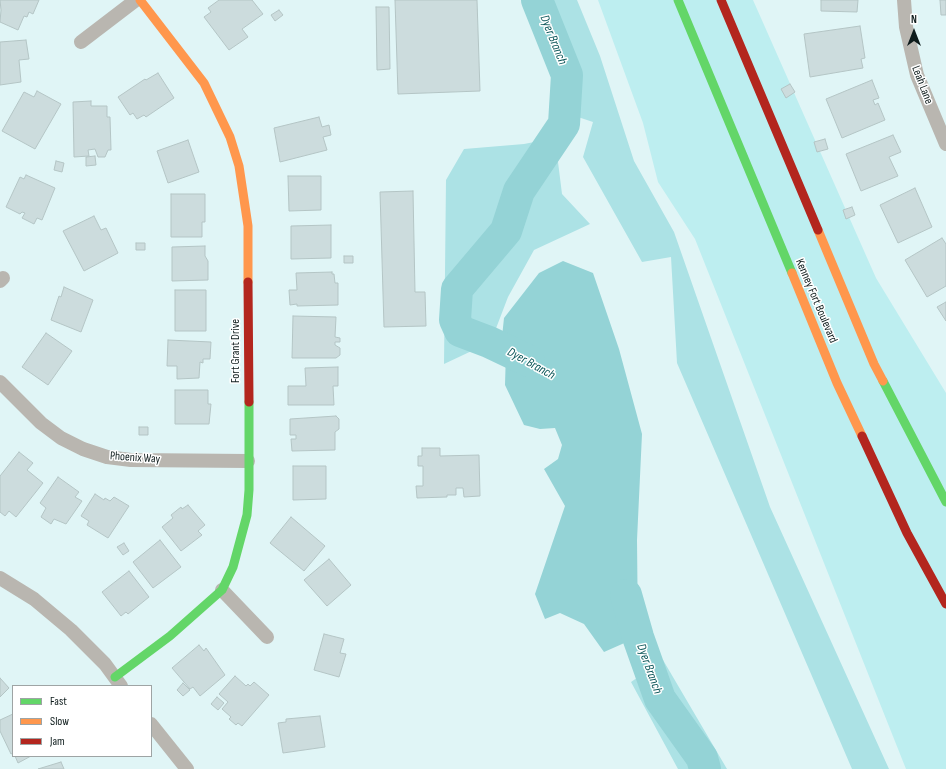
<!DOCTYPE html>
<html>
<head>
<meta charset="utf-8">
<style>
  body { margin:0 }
  #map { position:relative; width:946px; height:769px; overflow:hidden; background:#e0f5f6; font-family:"Sofia Sans Condensed",sans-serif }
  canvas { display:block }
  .legend { position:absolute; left:12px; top:685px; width:140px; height:72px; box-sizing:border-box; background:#fff; border:1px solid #9ea4a4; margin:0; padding:5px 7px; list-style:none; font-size:12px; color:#0d1b1b }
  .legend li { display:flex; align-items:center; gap:8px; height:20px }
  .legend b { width:20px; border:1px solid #9ea4a4 }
  .north { position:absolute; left:894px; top:12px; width:40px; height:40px; -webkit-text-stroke:3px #fff; paint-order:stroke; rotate:0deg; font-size:11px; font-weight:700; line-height:16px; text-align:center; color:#0d1b1b }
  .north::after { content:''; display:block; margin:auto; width:14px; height:18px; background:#0d1b1b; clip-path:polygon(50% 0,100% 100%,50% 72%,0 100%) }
</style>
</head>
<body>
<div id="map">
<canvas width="946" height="769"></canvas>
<ul class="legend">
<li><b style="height:5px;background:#63d668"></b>Fast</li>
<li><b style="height:5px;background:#ff974d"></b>Slow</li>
<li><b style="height:5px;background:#b3261e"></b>Jam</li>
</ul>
<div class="north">N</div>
</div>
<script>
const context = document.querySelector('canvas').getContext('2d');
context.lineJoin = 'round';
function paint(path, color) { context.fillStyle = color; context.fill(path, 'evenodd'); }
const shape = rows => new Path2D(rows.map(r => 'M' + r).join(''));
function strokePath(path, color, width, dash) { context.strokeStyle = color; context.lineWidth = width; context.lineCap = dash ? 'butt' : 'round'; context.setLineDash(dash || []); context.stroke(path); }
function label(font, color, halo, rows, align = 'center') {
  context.font = font + ' "Sofia Sans Condensed",sans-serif'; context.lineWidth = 3; context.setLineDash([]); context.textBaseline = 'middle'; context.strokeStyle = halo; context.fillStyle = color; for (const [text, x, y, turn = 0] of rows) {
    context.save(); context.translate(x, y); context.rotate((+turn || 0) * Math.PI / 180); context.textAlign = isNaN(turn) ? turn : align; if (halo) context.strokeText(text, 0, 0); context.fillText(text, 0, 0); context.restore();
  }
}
const green = shape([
  [598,0,753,0,876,278,946,393,946,769,906,769,695,239,658,182,643,123]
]);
const forest = shape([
  [530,0,577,0,600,56,634,161,674,232,770,507,889,769,852,769,677,363,671,257,642,262,583,157,593,122,566,113],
  [555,138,562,194,590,224,534,250,508,297,495,331,478,348,444,364,446,180,464,149,524,144],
  [663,660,727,769,678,769,631,682]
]);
const water = shape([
  [563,261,593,273,619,349,642,434,637,540,638,637,604,652,584,624,560,613,545,619,535,594,565,506,544,469,558,459,562,445,555,428,540,429,524,425,505,385,506,351,490,350,489,342,502,337,504,318,539,273]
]);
const river = shape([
  [529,361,489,342,460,331,455,320,457,289,506,231,519,191,564,124,567,75,537,0],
  [626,595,638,637,660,699,702,758,705,769]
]);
const building = shape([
  [0,0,39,0,33,14,29,12,27,17,24,16,18,30,0,22,1,10,0,0],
  [219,0,252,0,263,14,242,29,248,37,229,50,204,17,211,12,208,8,219,0],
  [395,0,477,0,480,91,398,94,395,0],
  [821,0,858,0,857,12,821,11,821,0],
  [940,0,946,0,946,15,941,15,940,0],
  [376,7,389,7,390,69,377,70,376,7],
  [279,10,283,15,275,21,271,15,279,10],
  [860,26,865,58,861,59,863,68,810,77,804,34,860,26],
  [26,40,29,59,19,60,21,82,0,85,0,42,26,40],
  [158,73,174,98,146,117,144,115,137,119,133,113,130,115,118,97,145,79,146,80,158,73],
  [872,80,879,98,873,100,875,105,878,103,885,120,842,138,826,99,872,80],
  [790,84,795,92,786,98,781,89,790,84],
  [37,91,61,104,35,149,2,131,24,92,34,97,37,91],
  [91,101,91,106,107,106,107,117,110,117,111,150,108,150,105,157,98,157,95,149,88,150,89,156,74,157,73,102,91,101],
  [319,117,322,127,329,125,331,135,323,137,327,150,280,162,274,128,319,117],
  [893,135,901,152,889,157,898,176,861,191,846,154,893,135],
  [825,139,828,149,817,152,814,142,825,139],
  [188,140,199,172,168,183,157,151,188,140],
  [95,156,96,165,86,166,86,157,95,156],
  [56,161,64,163,62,172,54,170,56,161],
  [26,175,55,188,42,220,37,218,34,224,22,218,25,213,22,212,20,214,6,207,20,177,24,179,26,175],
  [288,176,321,176,321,210,289,211,288,176],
  [915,188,932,227,898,243,880,205,915,188],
  [413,191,415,292,425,292,426,326,384,327,380,192,413,191],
  [171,194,205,194,205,222,202,222,202,237,171,237,171,194],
  [852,207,855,215,846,219,843,210,852,207],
  [94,216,101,230,106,228,118,253,84,271,63,231,94,216],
  [331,225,331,258,291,259,291,226,331,225],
  [942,238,946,244,946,286,927,297,905,260,942,238],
  [136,243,145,243,145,250,136,250,136,243],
  [205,246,205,256,208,261,208,280,172,281,172,247,205,246],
  [344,256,353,256,353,263,344,263,344,256],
  [332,272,332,274,334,274,335,283,338,283,338,305,297,306,297,304,290,305,289,290,297,290,296,273,332,272],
  [64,287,93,300,81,332,51,320,59,296,61,297,64,287],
  [175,290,206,290,206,331,175,331,175,290],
  [946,302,946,321,937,307,946,302],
  [293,316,336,317,335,337,340,338,340,342,335,342,335,345,340,348,340,355,336,358,292,358,293,316],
  [46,333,72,351,48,385,22,367,46,333],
  [168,340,211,342,210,359,203,359,203,363,200,362,199,378,177,379,177,366,167,366,168,340],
  [338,367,338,386,333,386,334,405,288,405,288,386,306,386,305,368,338,367],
  [175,390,208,390,208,404,211,404,209,424,175,424,175,390],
  [336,416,339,419,339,429,335,432,335,450,292,451,291,439,296,439,296,435,290,435,290,419,336,416],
  [139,427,148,427,148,435,139,435,139,427],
  [422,448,440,448,440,456,479,455,480,496,464,497,463,488,456,488,456,495,447,495,447,497,417,498,416,486,423,486,423,466,418,466,418,456,422,456,422,448],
  [19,452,33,463,27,470,43,483,16,517,9,511,5,516,0,512,0,476,19,452],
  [293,466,326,466,326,499,293,500,293,466],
  [58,477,79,492,75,497,82,501,66,524,54,519,51,524,41,517,46,508,40,503,58,477],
  [95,494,104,500,105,498,110,501,114,497,129,506,108,538,87,525,89,521,81,516,95,494],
  [188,505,205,525,198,531,202,535,181,551,162,527,173,518,171,515,181,507,182,509,188,505],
  [291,517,325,546,304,571,270,543,291,517],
  [160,540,181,567,153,588,133,562,160,540],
  [124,543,129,551,123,555,117,547,124,543],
  [329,559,351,585,327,606,304,580,329,559],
  [129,571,149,597,128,614,126,612,121,616,102,592,129,571],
  [324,634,344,639,340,653,346,654,339,677,314,670,324,634],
  [199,645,204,651,206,648,225,675,200,696,193,687,190,689,172,668,199,645],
  [235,676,246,686,248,684,250,686,254,682,269,695,242,726,238,723,236,725,229,719,231,717,222,709,228,702,219,694,235,676],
  [0,678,9,688,0,697,0,678],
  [183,683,190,690,183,696,177,690,183,683],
  [217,697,224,703,218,710,211,704,217,697],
  [13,714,13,753,11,754,0,731,0,720,13,714],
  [320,716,325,747,283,753,278,723,286,722,286,719,320,716],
  [15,756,31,756,18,763,15,756],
  [61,762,64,769,38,769,61,762]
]);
const street = shape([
  [904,0,906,27,917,75,946,144],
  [81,42,136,0],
  [0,281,3,278],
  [0,382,41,423,61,438,83,449,107,457,131,460,248,461],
  [0,578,34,599,71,630,105,664,121,686],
  [222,590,267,637],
  [151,724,187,769]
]);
const fast = shape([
  [678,0,792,273],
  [883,381,946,502],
  [115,677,170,636,222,590,233,567,247,515,249,490,249,402]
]);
const slow = shape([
  [140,0,204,83,230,137,239,166,248,226,248,282],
  [818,230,874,364,883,381],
  [792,273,837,383,862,436]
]);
const jam = shape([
  [721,0,818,230],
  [248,282,249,402],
  [862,436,907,533,946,604]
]);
const streetNames = [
  ["Leah Lane",922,85,69],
  ["Kenney Fort Boulevard",816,301,67],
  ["Fort Grant Drive",236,351,-90],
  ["Phoenix Way",135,458,4]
];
const waterNames = [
  ["Dyer Branch",553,40,68],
  ["Dyer Branch",531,364,29],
  ["Dyer Branch",649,669,70]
];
paint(green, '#bdeef0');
paint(forest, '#ace2e5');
paint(water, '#94d3d6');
strokePath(river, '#94d3d6', 32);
paint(building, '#ccdcdd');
strokePath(building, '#b4c5c5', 1);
strokePath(street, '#b9b6b0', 14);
strokePath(fast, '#63d668', 9);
strokePath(slow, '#ff974d', 9);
strokePath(jam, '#b3261e', 9);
label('12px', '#0d1b1b', '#fff', streetNames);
label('italic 13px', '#0d575a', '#fff', waterNames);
</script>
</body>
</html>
